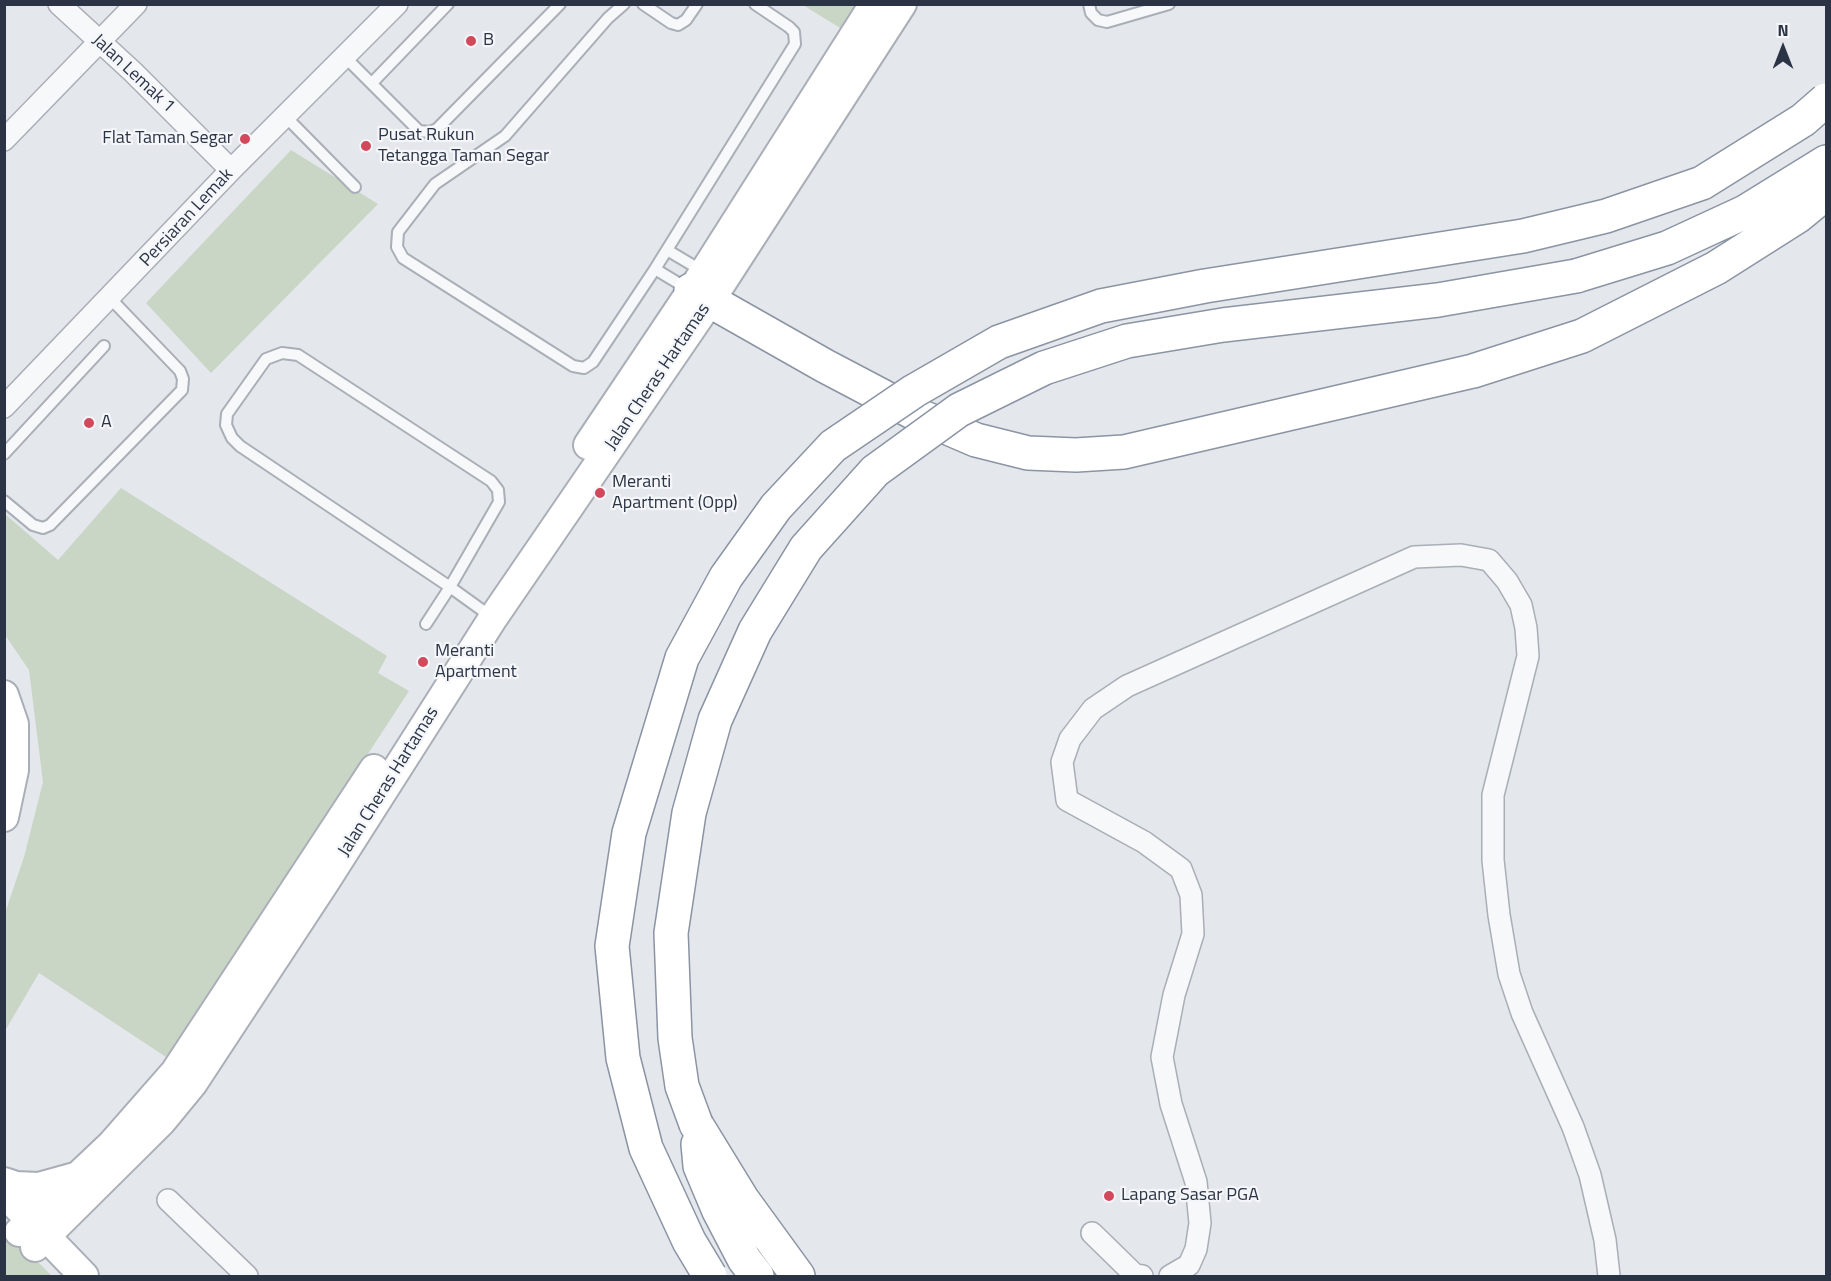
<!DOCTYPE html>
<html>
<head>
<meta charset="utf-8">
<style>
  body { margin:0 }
  #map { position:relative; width:1831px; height:1281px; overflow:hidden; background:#e4e7ec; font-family:"Titillium Web",sans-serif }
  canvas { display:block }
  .frame { position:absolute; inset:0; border:6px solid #2b3445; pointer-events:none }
  .north { position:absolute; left:1753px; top:18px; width:60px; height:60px; -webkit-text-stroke:4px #f4f6f9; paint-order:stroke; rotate:0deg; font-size:16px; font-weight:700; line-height:24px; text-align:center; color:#2b3445 }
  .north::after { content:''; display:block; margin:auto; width:21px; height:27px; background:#2b3445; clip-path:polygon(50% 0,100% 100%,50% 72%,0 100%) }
</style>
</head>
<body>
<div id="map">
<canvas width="1831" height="1281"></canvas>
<div class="frame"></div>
<div class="north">N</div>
</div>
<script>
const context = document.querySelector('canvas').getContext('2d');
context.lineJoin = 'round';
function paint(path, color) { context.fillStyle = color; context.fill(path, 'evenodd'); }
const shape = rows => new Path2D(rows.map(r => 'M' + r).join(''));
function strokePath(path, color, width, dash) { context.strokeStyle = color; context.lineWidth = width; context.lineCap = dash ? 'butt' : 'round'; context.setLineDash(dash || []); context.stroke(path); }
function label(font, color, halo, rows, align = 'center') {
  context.font = font + ' "Titillium Web",sans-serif'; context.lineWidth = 4.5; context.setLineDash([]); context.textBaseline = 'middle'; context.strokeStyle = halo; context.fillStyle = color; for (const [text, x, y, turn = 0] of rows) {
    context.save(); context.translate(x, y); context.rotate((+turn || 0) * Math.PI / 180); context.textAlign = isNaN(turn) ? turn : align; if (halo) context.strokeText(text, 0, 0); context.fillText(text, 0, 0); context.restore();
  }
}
const green = shape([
  [855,4,845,31,803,5],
  [291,150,378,204,211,373,146,303],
  [121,488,387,656,378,673,409,691,169,1059,39,973,5,1031,5,913,24,857,43,782,29,670,5,635,5,514,58,560],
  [4,1232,37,1261,52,1276,5,1276]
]);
const lane = shape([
  [624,4,608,18,505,136,435,184,398,232,397,247,403,258,573,366,584,368,593,362,655,269,795,44,794,32,789,27,755,4],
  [643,4,671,23,678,25,686,20,697,4],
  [1089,4,1091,13,1098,20,1107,22,1169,4],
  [345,57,419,131,430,132,437,129,560,4],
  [372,83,448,4],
  [285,116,355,187],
  [667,250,704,272],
  [655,269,688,289],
  [4,454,104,346],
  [4,501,33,525,43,528,50,525,182,390,183,379,180,371,110,298],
  [426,624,450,587,499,502,498,490,491,481,298,355,282,353,266,359,227,414,226,425,232,438,240,446,450,587,493,618]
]);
const street = shape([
  [59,4,133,72,231,170],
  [4,140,136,4],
  [4,407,231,170,397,4],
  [168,1200,247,1276],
  [1092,1233,1135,1275,1142,1276],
  [1170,1276,1189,1265,1196,1249,1200,1223,1196,1182,1171,1104,1162,1057,1174,995,1193,934,1191,895,1181,869,1144,842,1067,800,1062,762,1070,739,1093,709,1127,686,1414,557,1461,555,1489,560,1507,581,1521,605,1526,628,1528,656,1493,795,1493,860,1499,915,1509,974,1522,1013,1573,1127,1590,1175,1605,1240,1609,1276]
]);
const secondary = shape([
  [588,445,704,272,874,4],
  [4,695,14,724,14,770,4,817],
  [4,1182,16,1186,39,1187,75,1177],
  [4,1193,84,1276],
  [19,1232,111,1145,175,1072,374,769],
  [35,1247,161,1122,193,1083,325,882,493,618,710,301,902,4]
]);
const highway = shape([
  [1576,276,1667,248,1745,212,1826,162],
  [691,290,825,366,920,416,976,440,1028,453,1076,455,1124,452,1473,371,1582,336,1716,268,1798,216,1826,193],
  [696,1124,742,1199,798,1276],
  [698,1144,700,1166,719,1211,744,1259,757,1276]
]);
const highwayBridge = shape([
  [696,1124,682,1086,675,1038,671,933,689,813,715,720,755,631,806,548,875,471,959,410,1044,368,1127,341,1223,325,1438,300,1576,276],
  [710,1276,689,1241,646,1148,623,1058,612,946,629,833,682,658,726,577,776,507,833,446,914,391,999,342,1101,306,1205,286,1523,236,1606,216,1702,183,1803,120,1826,100]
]);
const markers = [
  [471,41,6,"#d1495b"],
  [245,139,6,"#d1495b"],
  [366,146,6,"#d1495b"],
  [89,423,6,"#d1495b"],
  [600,493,6,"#d1495b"],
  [423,662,6,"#d1495b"],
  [1109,1196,6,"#d1495b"]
];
const poiNames = [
  ["B",483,41],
  ["Pusat Rukun",378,136],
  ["Tetangga Taman Segar",378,157],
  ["Flat Taman Segar",233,139,"right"],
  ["A",101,423],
  ["Meranti",612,483],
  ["Apartment (Opp)",612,504],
  ["Meranti",435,652],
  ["Apartment",435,673],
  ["Lapang Sasar PGA",1121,1196]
];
const streetNames = [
  ["Jalan Lemak 1",133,74,43],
  ["Persiaran Lemak",187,218,-47],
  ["Jalan Cheras Hartamas",658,377,-56],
  ["Jalan Cheras Hartamas",389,782,-58]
];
paint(green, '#c9d6c5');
strokePath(lane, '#a9aeb7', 14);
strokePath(street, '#a9aeb7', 24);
strokePath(secondary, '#a9aeb7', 32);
strokePath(highway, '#8b94a3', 36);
strokePath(lane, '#f7f8fa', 10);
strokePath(street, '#f7f8fa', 21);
strokePath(secondary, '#fff', 28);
strokePath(highway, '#fff', 33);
strokePath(highwayBridge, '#8b94a3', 36, []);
strokePath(highwayBridge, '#fff', 33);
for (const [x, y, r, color] of markers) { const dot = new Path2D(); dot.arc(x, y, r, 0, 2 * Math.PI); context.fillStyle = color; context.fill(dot); strokePath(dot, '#f4f6f9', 2); }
label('18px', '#2b3445', '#f4f6f9', poiNames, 'left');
label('18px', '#2b3445', '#f4f6f9', streetNames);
</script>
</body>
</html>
